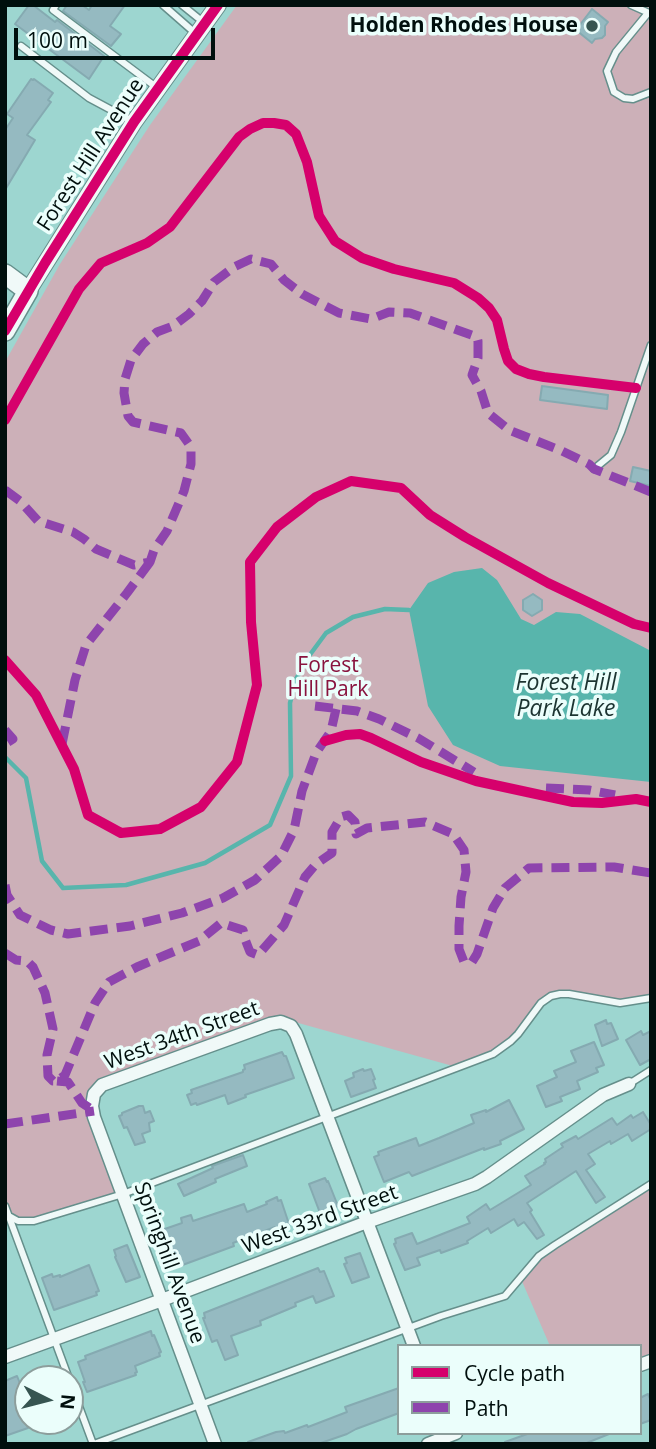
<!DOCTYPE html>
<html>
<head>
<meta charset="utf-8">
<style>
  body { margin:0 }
  #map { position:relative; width:656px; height:1449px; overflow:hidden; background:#9dd6d0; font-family:"Open Sans",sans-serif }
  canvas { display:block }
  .frame { position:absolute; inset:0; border:7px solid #000f0d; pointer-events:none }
  .legend { position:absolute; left:397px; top:1344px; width:245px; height:91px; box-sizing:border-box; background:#ebfefb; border:2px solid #8d9e9c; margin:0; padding:9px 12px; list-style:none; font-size:21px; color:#000f0d }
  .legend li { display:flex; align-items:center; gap:14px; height:35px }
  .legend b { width:35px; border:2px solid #8d9e9c }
  .north { position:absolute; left:14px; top:1365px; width:70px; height:70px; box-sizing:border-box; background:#ebfefb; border:2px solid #8d9e9c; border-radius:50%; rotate:96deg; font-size:19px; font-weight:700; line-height:28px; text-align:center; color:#000f0d }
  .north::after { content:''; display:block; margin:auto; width:24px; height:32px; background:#375551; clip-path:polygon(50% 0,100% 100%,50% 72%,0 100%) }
  .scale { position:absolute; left:14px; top:28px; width:201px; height:32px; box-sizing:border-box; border:4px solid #000f0d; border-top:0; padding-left:9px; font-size:21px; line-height:24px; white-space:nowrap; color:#000f0d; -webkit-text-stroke:5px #ebfefb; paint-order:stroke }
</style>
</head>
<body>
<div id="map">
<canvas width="656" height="1449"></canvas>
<div class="frame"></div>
<ul class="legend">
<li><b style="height:9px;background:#d6006c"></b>Cycle path</li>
<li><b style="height:9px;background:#8e44ad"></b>Path</li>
</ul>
<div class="north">N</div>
<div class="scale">100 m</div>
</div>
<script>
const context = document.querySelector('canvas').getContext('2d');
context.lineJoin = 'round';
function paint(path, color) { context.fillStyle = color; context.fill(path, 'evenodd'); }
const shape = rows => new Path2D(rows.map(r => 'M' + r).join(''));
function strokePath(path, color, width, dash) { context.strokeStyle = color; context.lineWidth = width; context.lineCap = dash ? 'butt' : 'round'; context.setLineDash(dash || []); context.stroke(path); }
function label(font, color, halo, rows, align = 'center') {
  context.font = font + ' "Open Sans",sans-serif'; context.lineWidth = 7; context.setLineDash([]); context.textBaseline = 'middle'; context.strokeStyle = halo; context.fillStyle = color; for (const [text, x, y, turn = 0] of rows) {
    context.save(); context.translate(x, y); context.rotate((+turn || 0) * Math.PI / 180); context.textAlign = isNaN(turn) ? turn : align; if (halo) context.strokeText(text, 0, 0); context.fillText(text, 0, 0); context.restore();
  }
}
const green = shape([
  [237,5,651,5,651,997,613,1000,558,995,545,1000,509,1044,460,1068,284,1019,106,1084,93,1101,122,1194,11,1227,5,1208,5,362,60,264,150,125],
  [651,1183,651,1360,640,1364,640,1346,550,1346,521,1279,538,1258]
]);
const water = shape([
  [482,568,497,580,521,619,534,625,556,612,580,614,651,651,651,782,500,766,453,745,428,706,409,610,428,583,454,572]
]);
const stream = shape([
  [5,757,26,778,42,861,63,888,126,885,205,863,270,825,291,776,290,703,296,679,309,656,326,633,353,617,385,609,409,610]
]);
const building = shape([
  [29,5,33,5,55,22,57,20,104,56,89,79,15,24,29,5],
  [67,5,82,5,89,10,92,5,125,5,110,26,121,34,111,46,63,11,67,5],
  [592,9,608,22,605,26,605,35,602,38,595,39,592,43,576,30,592,9],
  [31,79,33,80,34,79,53,93,48,100,51,102,27,135,35,140,5,190,5,130,13,118,7,114,31,79],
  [542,386,608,395,607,409,540,400,542,386],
  [633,467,651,471,651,486,630,481,633,467],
  [533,594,542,600,542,610,532,616,523,610,523,600,533,594],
  [606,1020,607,1024,611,1023,618,1039,602,1046,595,1025,606,1020],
  [641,1031,643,1035,651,1031,651,1059,640,1065,626,1040,641,1031],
  [594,1042,604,1065,596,1068,598,1072,577,1081,580,1089,560,1097,562,1101,546,1107,537,1086,557,1077,554,1071,576,1062,571,1051,594,1042],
  [282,1052,284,1056,286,1056,294,1078,245,1095,246,1097,228,1104,225,1095,197,1105,196,1103,191,1105,187,1095,192,1093,191,1090,243,1072,243,1070,245,1069,244,1065,282,1052],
  [363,1069,364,1071,371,1069,375,1079,373,1080,376,1088,351,1097,345,1081,354,1077,353,1073,363,1069],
  [509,1100,524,1129,500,1141,501,1144,484,1150,484,1148,412,1176,409,1172,384,1182,374,1157,379,1155,378,1152,416,1138,419,1146,439,1138,474,1123,471,1115,486,1110,486,1112,509,1100],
  [139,1106,143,1106,145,1113,150,1111,154,1121,149,1123,150,1131,142,1134,145,1142,135,1145,127,1127,124,1128,119,1116,122,1115,122,1113,139,1106],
  [643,1112,651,1125,651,1129,632,1141,628,1134,611,1144,610,1141,588,1154,595,1164,586,1170,605,1197,596,1203,576,1171,527,1203,532,1210,530,1212,544,1235,537,1239,524,1222,518,1226,514,1219,491,1233,488,1228,467,1241,468,1243,441,1253,440,1250,417,1258,420,1265,405,1270,394,1244,396,1243,395,1239,412,1233,417,1244,470,1223,467,1217,486,1204,490,1210,531,1185,525,1176,545,1164,544,1163,546,1162,545,1159,563,1147,561,1144,576,1136,578,1139,612,1118,617,1125,631,1115,633,1118,643,1112],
  [243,1155,247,1166,215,1179,216,1182,184,1196,178,1184,213,1168,212,1166,243,1155],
  [325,1178,327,1182,328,1181,338,1206,320,1213,309,1184,325,1178],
  [277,1197,278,1201,281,1200,289,1224,276,1230,275,1227,233,1243,234,1246,169,1270,159,1243,159,1240,162,1239,159,1231,182,1223,181,1218,191,1215,193,1221,244,1204,247,1212,267,1204,266,1202,277,1197],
  [127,1245,140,1277,126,1282,115,1257,116,1256,114,1250,127,1245],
  [360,1253,369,1277,352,1283,344,1264,347,1263,345,1258,360,1253],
  [89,1265,99,1291,96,1292,97,1295,54,1310,42,1278,52,1274,53,1277,60,1275,60,1277,89,1265],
  [318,1268,320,1272,324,1271,334,1296,316,1303,313,1296,295,1303,296,1306,260,1321,261,1325,231,1336,238,1355,225,1360,217,1340,212,1342,203,1318,205,1318,204,1313,318,1268],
  [151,1331,152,1336,154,1335,161,1352,159,1353,160,1356,135,1366,137,1372,135,1373,136,1375,87,1392,83,1382,85,1382,78,1362,86,1359,85,1356,151,1331],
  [17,1376,21,1386,25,1384,28,1391,28,1428,5,1436,5,1381,17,1376],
  [399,1388,399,1413,356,1429,347,1434,318,1444,248,1444,248,1442,276,1432,284,1431,285,1433,307,1425,308,1427,347,1412,345,1407,399,1388],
  [648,1394,651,1401,651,1420,640,1424,640,1398,648,1394],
  [530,1433,609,1433,609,1434,584,1444,505,1444,505,1442,530,1433]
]);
const lane = shape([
  [56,5,53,10,156,87],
  [163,5,195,33],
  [182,5,203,22],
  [631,5,649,13],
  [648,13,616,52,607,71,614,92,624,98,633,99,651,92],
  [21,46,89,98,132,121],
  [594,469,611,455,621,432,651,345],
  [629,1084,651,1070],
  [5,1206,69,1379],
  [9,1216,18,1221,34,1221,123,1194,480,1059,493,1054,511,1041,518,1034,541,1003,551,996,560,994,569,994,620,1003,651,998],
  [70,1382,93,1444],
  [94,1444,441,1316,505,1296,539,1256,555,1245,651,1184]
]);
const street = shape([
  [5,1357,162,1300,367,1222,475,1184,487,1177,603,1095,629,1084],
  [640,1365,651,1361],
  [215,1444,94,1117,92,1106,94,1094,102,1085,270,1024,281,1022,291,1026,296,1034,414,1346],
  [428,1444,456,1433]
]);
const secondary = shape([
  [28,291,134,122,218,5]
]);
const primary = shape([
  [5,274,28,291,5,331]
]);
const quiet = shape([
  [5,490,20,501,38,521,73,532,84,539,96,549,134,565,150,562,154,550,167,531,184,491,191,464,191,447,181,433,133,422,128,416,124,393,125,379,131,360,143,344,157,332,173,326,189,314,202,301,214,282,234,267,251,259,271,264,284,280,302,294,339,313,371,319,389,312,410,313,477,337,478,341,478,358,472,375,481,391,488,413,509,430,562,451,589,464,594,469,651,492],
  [315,706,357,711,379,719,418,738,474,772],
  [5,730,13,739,5,744],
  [62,744,75,680,86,645,127,593,150,562],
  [546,788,589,790,615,795],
  [5,885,7,895,20,915,51,930,68,934,130,926,182,913,223,898,255,880,281,856,294,830,302,791,316,753,331,731,336,709],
  [5,953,16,960,27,961,33,967,45,993,53,1029,47,1055,48,1076,53,1081,57,1081,65,1075,95,1003,109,982,137,967,199,941,221,923,243,930,245,939,250,952,258,955,284,925,305,877,316,864,332,853,332,832,341,817,348,815,355,822,356,834,367,828,425,822,453,834,464,850,466,872,461,897,459,926,459,949,464,962,472,962,477,954,493,908,505,888,529,868,614,867,651,873],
  [57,1081,68,1082,82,1103,94,1111],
  [5,1124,94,1111]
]);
const cycleway = shape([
  [5,331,45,263,134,122,218,5],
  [5,420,79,289,101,263,147,243,170,227,239,137,250,129,263,123,274,123,286,125,296,134,307,162,319,216,335,241,362,258,394,269,454,283,478,298,489,308,497,320,504,349,508,361,516,369,529,374,544,377,636,388],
  [5,660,36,695,74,769,88,815,121,833,160,829,201,807,237,762,257,685,251,622,250,562,277,527,316,497,351,481,401,488,430,515,465,537,548,583,634,624,651,628],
  [325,741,346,735,360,734,371,738,421,762,476,781,573,802,602,803,636,799,651,802]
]);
const markers = [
  [592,26,7,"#375551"]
];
const poiNames = [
  ["Holden Rhodes House",578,26]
];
const streetNames = [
  ["Forest Hill Avenue",91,155,-57],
  ["West 34th Street",182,1036,-20],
  ["West 33rd Street",320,1220,-20],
  ["Springhill Avenue",169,1263,70]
];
const parkNames = [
  ["Forest",328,666],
  ["Hill Park",328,690]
];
const waterNames = [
  ["Forest Hill",566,683],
  ["Park Lake",566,709]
];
paint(green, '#ccb0b8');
paint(water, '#58b5ac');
strokePath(stream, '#58b5ac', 4.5);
paint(building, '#95bac1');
strokePath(building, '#85aab1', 2);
strokePath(lane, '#658f8b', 9);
strokePath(street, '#658f8b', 15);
strokePath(secondary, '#658f8b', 18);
strokePath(primary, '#658f8b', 22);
strokePath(lane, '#f0f9f8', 6);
strokePath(street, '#f0f9f8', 12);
strokePath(secondary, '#f0f9f8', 16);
strokePath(primary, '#f0f9f8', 19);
strokePath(quiet, '#8e44ad', 9, [18, 9]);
strokePath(cycleway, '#d6006c', 10);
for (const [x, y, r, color] of markers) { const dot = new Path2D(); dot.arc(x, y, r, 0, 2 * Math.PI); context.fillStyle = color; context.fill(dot); strokePath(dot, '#ebfefb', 2.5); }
label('bold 21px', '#000f0d', '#ebfefb', poiNames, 'right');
label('21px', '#000f0d', '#ebfefb', streetNames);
label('21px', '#89133e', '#ebfefb', parkNames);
label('italic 23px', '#1c3431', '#ebfefb', waterNames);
</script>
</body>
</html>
